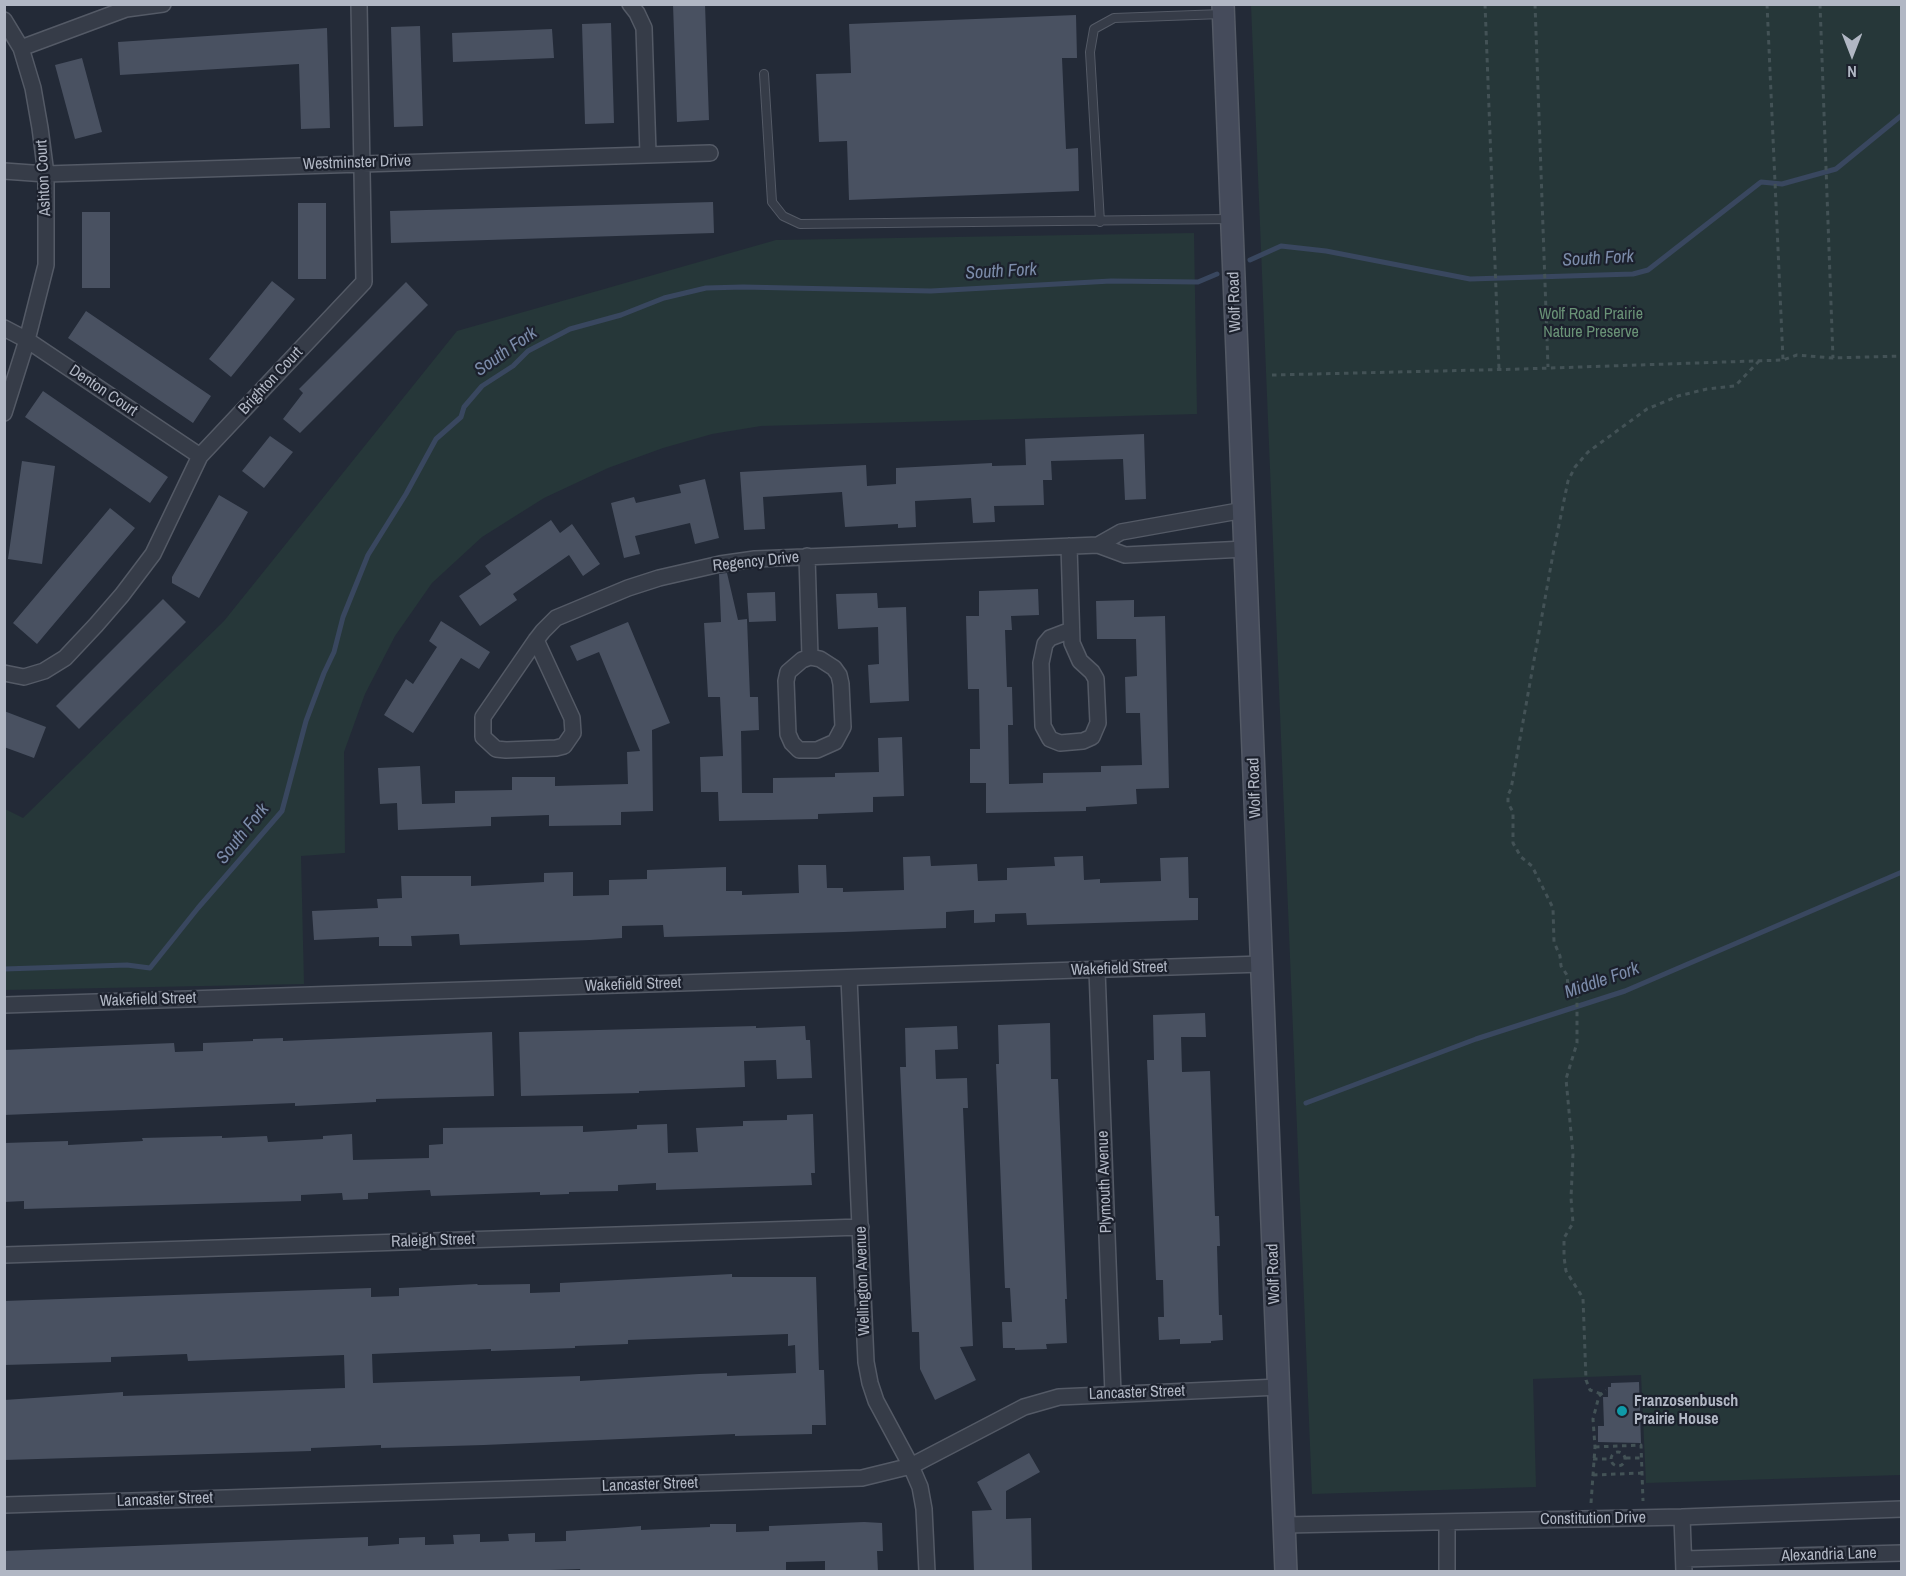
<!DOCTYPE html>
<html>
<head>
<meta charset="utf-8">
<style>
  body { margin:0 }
  #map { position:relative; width:1906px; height:1576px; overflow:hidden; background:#232a37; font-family:"Archivo Narrow",sans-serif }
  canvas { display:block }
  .frame { position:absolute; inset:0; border:6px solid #b1b7c4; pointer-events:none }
  .north { position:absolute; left:1822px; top:24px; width:60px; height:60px; -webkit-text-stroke:4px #1c212d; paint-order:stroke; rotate:180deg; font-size:16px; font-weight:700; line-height:24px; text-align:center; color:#b1b7c4 }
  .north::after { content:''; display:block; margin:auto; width:21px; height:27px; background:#b1b7c4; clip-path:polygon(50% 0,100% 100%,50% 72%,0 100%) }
</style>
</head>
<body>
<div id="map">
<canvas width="1906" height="1576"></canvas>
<div class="frame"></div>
<div class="north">N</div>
</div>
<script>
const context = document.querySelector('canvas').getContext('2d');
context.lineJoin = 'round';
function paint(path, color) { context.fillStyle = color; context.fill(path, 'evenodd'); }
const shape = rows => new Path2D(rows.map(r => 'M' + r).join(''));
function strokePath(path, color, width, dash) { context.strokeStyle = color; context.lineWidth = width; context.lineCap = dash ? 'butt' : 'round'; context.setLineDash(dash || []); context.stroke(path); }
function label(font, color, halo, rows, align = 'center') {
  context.font = font + ' "Archivo Narrow",sans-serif'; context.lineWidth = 4.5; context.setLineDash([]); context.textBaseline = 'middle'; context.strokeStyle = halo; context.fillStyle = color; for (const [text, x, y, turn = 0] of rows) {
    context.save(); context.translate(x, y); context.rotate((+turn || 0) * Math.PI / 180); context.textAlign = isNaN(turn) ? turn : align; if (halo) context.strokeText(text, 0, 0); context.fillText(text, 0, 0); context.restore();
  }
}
const green = shape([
  [1251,5,1901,5,1901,1475,1646,1483,1641,1375,1533,1379,1536,1487,1312,1494],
  [1194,233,1197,414,761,426,712,434,663,448,608,468,544,498,482,537,432,583,395,636,365,694,344,752,345,853,301,856,304,984,5,990,5,809,23,818,224,621,457,331,776,240]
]);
const stream = shape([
  [1250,260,1281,246,1326,251,1470,279,1633,274,1648,270,1761,182,1782,184,1836,169,1902,115],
  [4,969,127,965,150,968,198,908,282,811,306,721,324,673,334,652,343,617,368,555,406,494,436,439,461,417,464,407,482,386,513,366,528,351,570,329,621,315,664,298,706,288,743,287,931,291,1111,281,1198,282,1217,274],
  [1306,1103,1476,1039,1625,991,1902,872]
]);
const building = shape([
  [673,4,705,4,709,120,677,122],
  [1076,15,1077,58,1062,58,1066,149,1078,148,1079,191,849,200,847,141,819,142,816,74,851,73,849,24],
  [611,23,614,123,585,124,582,24],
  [420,26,423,126,394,127,391,27],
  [327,28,330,128,301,129,299,64,120,75,118,42],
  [552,29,554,58,453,62,452,33],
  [82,58,102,132,75,139,55,65],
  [713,202,714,233,391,243,390,211],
  [298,203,326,203,326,279,298,279],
  [82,212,110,212,110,288,82,288],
  [272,281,295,299,231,377,209,359],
  [406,282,428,305,300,433,283,419,303,393,299,389],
  [86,311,211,396,193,423,68,338],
  [43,391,168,477,150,503,25,417],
  [1144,434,1146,499,1125,500,1123,459,1051,461,1052,480,1043,480,1044,505,994,506,995,522,973,523,971,498,915,501,916,527,898,528,898,524,845,527,842,492,763,497,765,529,744,530,740,472,866,465,867,486,896,484,896,468,992,463,992,466,1026,465,1025,439],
  [270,436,293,452,264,488,242,471],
  [22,461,55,466,42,564,8,559],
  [705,479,719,538,695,544,690,523,635,536,640,554,624,558,611,503,634,497,636,503,681,493,679,485],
  [219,495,248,512,199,598,172,583,172,577],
  [110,508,135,528,37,644,13,623],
  [551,520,560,533,572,524,600,564,583,576,569,555,513,594,517,600,480,626,459,596,491,574,485,566],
  [727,573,738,620,747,619,750,697,758,697,759,730,741,731,742,793,773,793,773,778,835,777,835,773,879,772,878,738,902,737,904,796,873,797,873,812,818,814,818,819,719,821,718,792,701,792,700,757,723,756,720,697,708,697,704,623,721,622,719,574],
  [1038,589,1039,615,1011,616,1012,630,1005,630,1007,687,1012,687,1013,725,1008,725,1009,784,1043,783,1043,773,1101,772,1101,766,1142,765,1140,713,1126,713,1125,677,1137,676,1136,639,1097,639,1096,601,1134,600,1134,617,1165,616,1169,788,1136,789,1137,804,1086,807,1086,811,986,813,986,783,970,783,970,749,980,749,979,689,968,689,966,616,979,616,979,591],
  [775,592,776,621,749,622,747,593],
  [877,593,878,608,906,607,909,701,870,703,868,665,879,664,878,627,838,629,836,594],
  [163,599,186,622,79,729,56,706],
  [441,621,490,652,479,669,461,658,413,733,384,715,406,679,413,684,437,647,429,641],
  [628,622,670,723,652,730,653,811,621,812,621,825,549,826,549,815,491,817,491,826,398,830,397,803,380,804,378,768,420,766,422,804,455,803,455,791,512,790,512,777,555,777,555,786,628,784,627,752,640,751,599,652,577,661,570,646],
  [4,711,46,727,34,758,4,747],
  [930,856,931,866,977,864,978,881,1007,880,1007,868,1055,866,1054,857,1083,856,1084,880,1100,879,1100,883,1161,881,1160,858,1188,857,1189,898,1198,898,1198,920,1027,925,1026,913,995,914,995,922,974,923,974,910,946,912,946,928,844,932,664,937,663,925,622,926,622,938,590,940,460,945,459,934,411,936,412,946,379,946,379,937,314,940,312,911,378,908,377,899,402,898,401,876,471,876,471,886,544,882,544,873,573,872,573,896,609,895,609,880,647,879,647,870,726,867,726,891,742,891,742,895,799,893,798,865,826,865,827,888,843,888,843,892,904,890,903,857],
  [1205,1013,1206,1037,1181,1037,1182,1072,1210,1071,1215,1216,1219,1216,1220,1246,1217,1246,1219,1315,1222,1315,1223,1340,1211,1341,1211,1343,1180,1344,1180,1339,1159,1340,1158,1317,1164,1317,1163,1280,1156,1280,1147,1060,1154,1060,1153,1015],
  [1050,1023,1051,1079,1058,1079,1067,1299,1065,1299,1067,1343,1046,1344,1047,1349,1015,1350,1015,1348,1003,1348,1002,1322,1012,1322,1010,1288,1005,1288,996,1064,999,1064,998,1025],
  [756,1026,756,1028,805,1026,806,1040,810,1040,812,1078,777,1079,776,1060,744,1061,745,1087,639,1091,639,1093,521,1096,519,1032],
  [957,1026,958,1049,935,1050,936,1079,967,1078,968,1108,963,1108,973,1346,960,1347,976,1380,935,1400,920,1369,919,1332,912,1332,900,1067,906,1067,905,1028],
  [492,1032,494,1096,376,1099,376,1102,295,1106,295,1103,4,1115,4,1050,174,1043,175,1052,203,1051,203,1043,253,1041,253,1039,283,1038,283,1041],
  [813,1114,815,1173,811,1173,812,1185,656,1190,656,1183,618,1185,618,1191,569,1192,569,1194,540,1195,540,1192,431,1196,430,1190,368,1193,368,1199,343,1200,342,1193,301,1195,301,1201,24,1209,24,1201,4,1202,4,1143,68,1141,68,1145,143,1141,142,1138,222,1136,222,1138,267,1136,268,1142,323,1139,323,1136,352,1134,353,1160,429,1158,429,1145,443,1144,443,1128,583,1126,583,1132,637,1129,637,1125,667,1124,668,1153,698,1152,696,1128,743,1126,743,1121,787,1120,787,1115],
  [732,1274,732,1277,816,1277,819,1370,824,1370,826,1425,812,1425,812,1434,735,1436,735,1434,484,1445,381,1448,381,1445,311,1448,311,1451,4,1460,4,1400,123,1392,123,1396,345,1388,344,1355,188,1361,187,1354,111,1357,111,1362,4,1365,4,1301,371,1288,371,1297,399,1296,399,1288,477,1284,478,1285,530,1284,530,1293,560,1292,560,1283],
  [788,1334,788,1346,795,1345,796,1373,727,1376,727,1373,699,1374,580,1381,580,1376,373,1383,372,1354,491,1349,491,1351,575,1348,575,1346,628,1344,628,1340],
  [1639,1382,1641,1443,1598,1442,1598,1426,1604,1426,1603,1397,1608,1397,1608,1387,1611,1387,1611,1383],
  [1029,1453,1040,1472,1006,1491,1006,1519,1031,1518,1032,1572,974,1572,972,1511,992,1510,977,1482],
  [864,1522,882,1523,883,1551,877,1551,878,1572,825,1572,825,1561,786,1562,786,1572,581,1572,580,1569,551,1570,551,1572,4,1572,4,1551,368,1537,368,1546,399,1544,399,1538,425,1537,425,1545,454,1544,453,1535,480,1534,480,1542,509,1541,508,1534,535,1533,535,1542,566,1541,566,1531,615,1528,641,1526,641,1530,710,1527,710,1524,736,1524,736,1532,769,1531,769,1526]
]);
const path = shape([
  [1485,4,1499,368],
  [1535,4,1548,367],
  [1767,4,1783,360],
  [1820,4,1833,358],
  [1272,375,1522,369,1783,360,1797,355,1833,358,1902,356],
  [1601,1394,1590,1390,1586,1380,1583,1298,1566,1271,1564,1257,1564,1238,1573,1223,1571,1198,1573,1154,1566,1079,1577,1043,1577,997,1568,987,1567,975,1561,966,1560,956,1554,942,1553,908,1532,866,1521,857,1513,843,1513,812,1508,803,1508,795,1511,789,1553,554,1568,481,1575,467,1588,452,1647,409,1678,396,1707,389,1735,386,1760,360],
  [1595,1447,1641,1445,1643,1501],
  '1611 1459a7 7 0 1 1 14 0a7 7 0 1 1-14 0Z',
  [1626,1458,1641,1458],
  [1593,1459,1611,1459],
  [1593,1475,1642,1473],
  [1591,1503,1595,1447,1593,1419,1599,1396,1606,1390]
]);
const service = shape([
  [764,74,772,202,783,216,800,224,1230,219],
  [1100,222,1090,52,1094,29,1114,18,1222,14]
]);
const minor = shape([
  [630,4,637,13,644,28,648,154],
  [4,20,21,48,33,88,40,128,46,174,46,265,27,340,4,413],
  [21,48,126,9,163,4],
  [4,171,46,174,710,153],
  [4,328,27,340,200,456],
  [1098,545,1121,532,1244,510],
  [1069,546,1072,643,1080,661,1092,672,1096,679,1098,723,1092,737,1083,741,1060,743,1050,739,1043,726,1041,663,1045,644,1050,638,1071,630],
  [807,556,810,657],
  [536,640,572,718,573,733,564,746,556,748,506,750,496,749,483,737,483,717,536,640,543,631,556,618,628,588,659,578,720,564,755,559,1098,545,1125,555,1245,549],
  [810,657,820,659,834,668,839,675,841,684,843,727,835,742,817,750,799,750,792,743,788,734,786,681,788,672,802,660,810,657],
  [4,673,24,677,44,671,65,658,96,625,122,595,153,554,200,456,364,282,359,4],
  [1097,970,1113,1394],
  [849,978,866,1362,870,1383,876,1401,911,1466,920,1487,924,1509,927,1572],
  [4,1005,1262,964],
  [4,1255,861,1227],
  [4,1505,862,1478,911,1466,1024,1407,1059,1397,1279,1387],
  [1682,1517,1684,1572],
  [1447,1522,1447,1572],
  [1284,1525,1682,1517,1902,1509],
  [1684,1559,1902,1553]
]);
const secondary = shape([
  [1223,4,1286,1572]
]);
const markers = [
  [1622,1411,6,"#0f9aa8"]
];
const streetNames = [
  ["Westminster Drive",357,163,-2],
  ["Ashton Court",44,178,-93],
  ["Wolf Road",1235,302,-92],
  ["Brighton Court",271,381,-47],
  ["Denton Court",103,391,34],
  ["Regency Drive",756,562,-6],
  ["Wolf Road",1255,788,-92],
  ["Wakefield Street",1119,969,-2],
  ["Wakefield Street",633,985,-2],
  ["Wakefield Street",148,1000,-2],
  ["Plymouth Avenue",1105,1182,-92],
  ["Raleigh Street",433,1241,-2],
  ["Wolf Road",1274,1274,-92],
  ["Wellington Avenue",863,1281,-92],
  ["Lancaster Street",1137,1393,-2],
  ["Lancaster Street",650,1485,-2],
  ["Lancaster Street",165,1500,-2],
  ["Constitution Drive",1593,1519,-1],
  ["Alexandria Lane",1829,1555,-2]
];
const parkNames = [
  ["Wolf Road Prairie",1591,315],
  ["Nature Preserve",1591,333]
];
const poiNames = [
  ["Franzosenbusch",1634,1402],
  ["Prairie House",1634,1420]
];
const waterNames = [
  ["South Fork",1598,259,-3],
  ["South Fork",1001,272,-3],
  ["South Fork",506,352,-35],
  ["South Fork",243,834,-51],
  ["Middle Fork",1602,981,-19]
];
paint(green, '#263739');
strokePath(stream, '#39475f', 5);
paint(building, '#495161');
strokePath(service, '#545a66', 10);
strokePath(minor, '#545a66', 18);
strokePath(secondary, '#545a66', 24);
strokePath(path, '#435256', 3, [4.5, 4.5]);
strokePath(service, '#363c48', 8);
strokePath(minor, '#363c48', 15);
strokePath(secondary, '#454b5b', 21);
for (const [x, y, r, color] of markers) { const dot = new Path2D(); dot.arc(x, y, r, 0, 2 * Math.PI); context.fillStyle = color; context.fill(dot); strokePath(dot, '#1c212d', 2); }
label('16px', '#b1b7c4', '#1c212d', streetNames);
label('16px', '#6a9377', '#1c212d', parkNames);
label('bold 16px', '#b1b7c4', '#1c212d', poiNames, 'left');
label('italic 18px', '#7c8caa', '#1c212d', waterNames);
</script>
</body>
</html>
